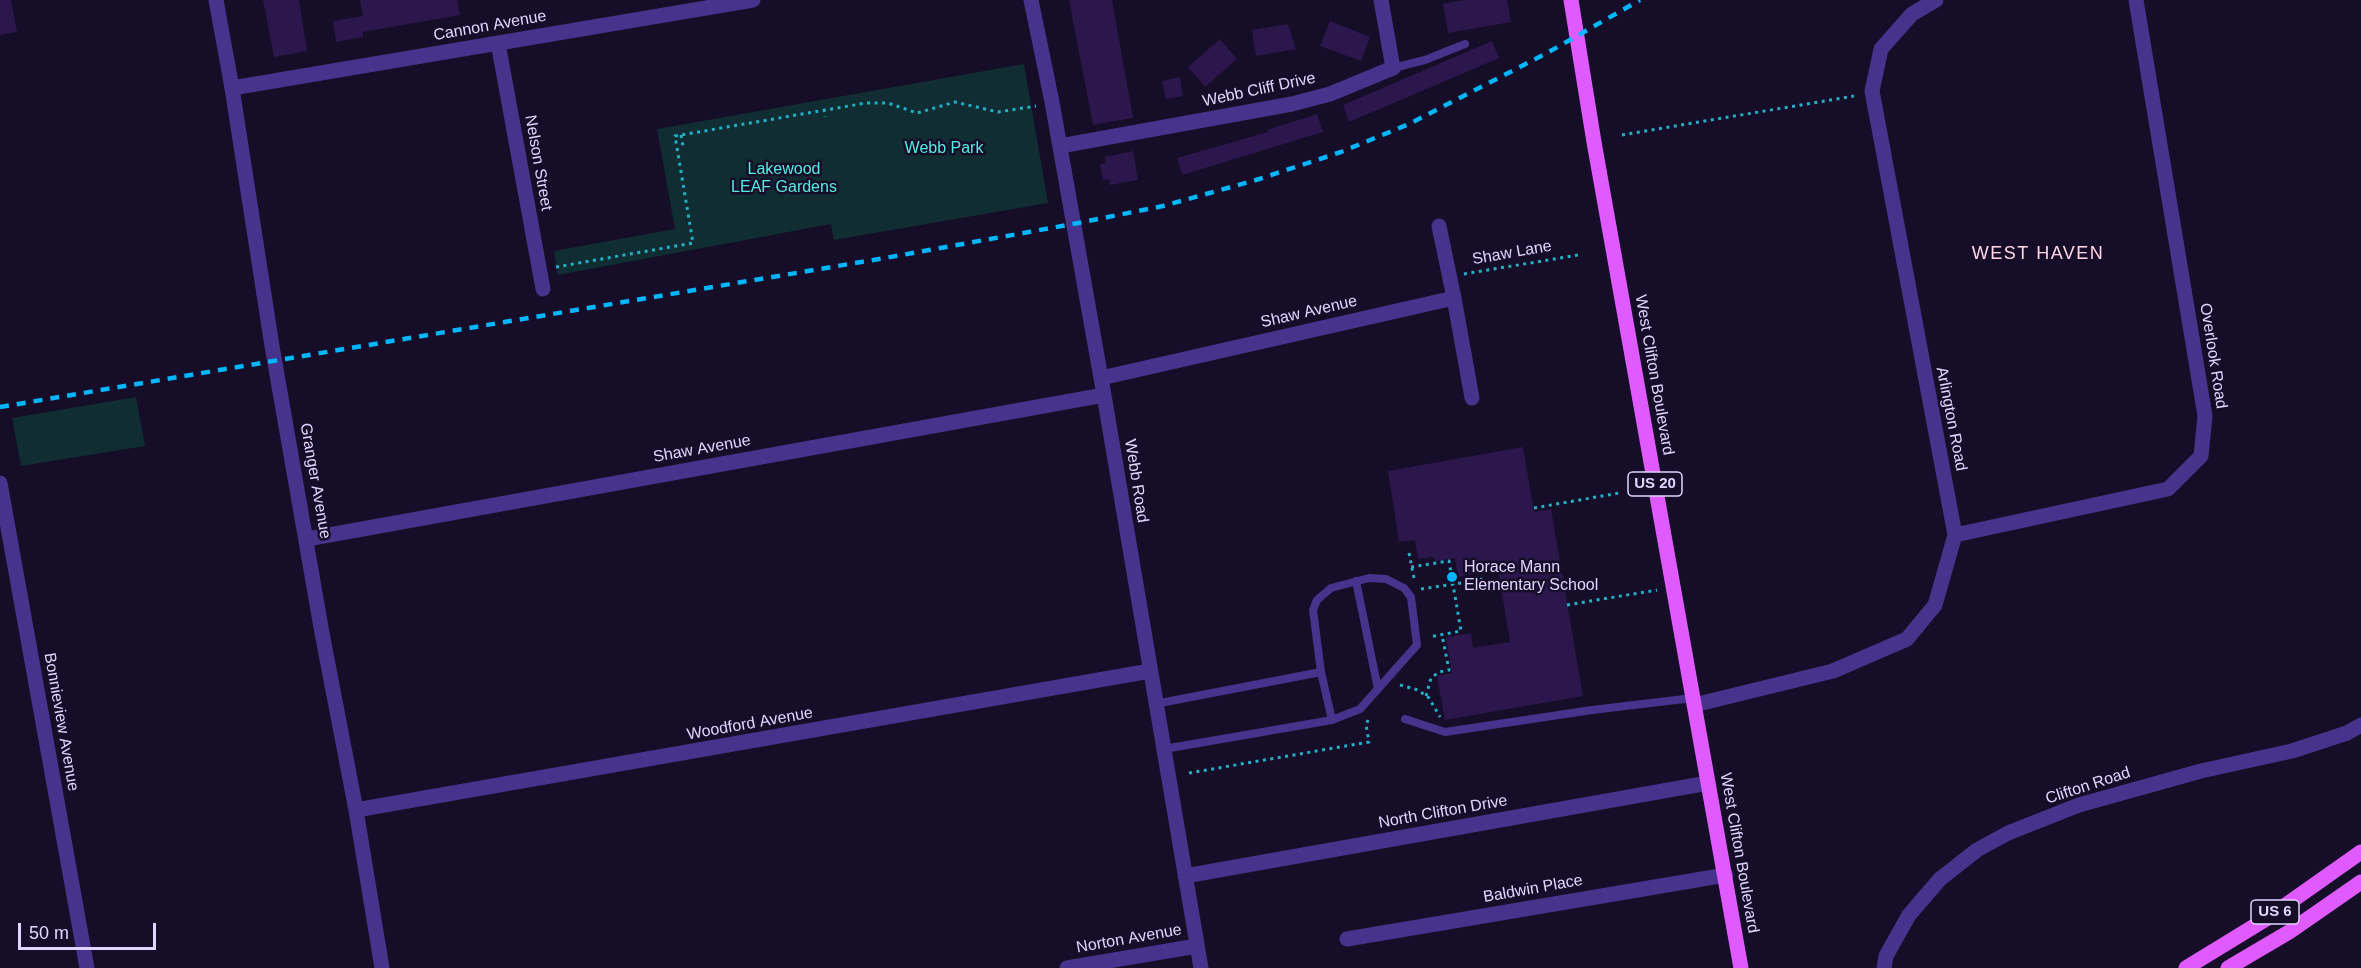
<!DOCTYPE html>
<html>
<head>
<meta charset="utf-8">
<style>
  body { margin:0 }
  #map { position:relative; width:2361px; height:968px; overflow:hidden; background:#160d28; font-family:Arial,sans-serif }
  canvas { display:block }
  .scale { position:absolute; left:18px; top:923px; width:138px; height:27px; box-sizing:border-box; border:3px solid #e1d4ff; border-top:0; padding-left:8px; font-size:18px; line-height:21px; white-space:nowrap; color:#e1d4ff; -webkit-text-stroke:4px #160d28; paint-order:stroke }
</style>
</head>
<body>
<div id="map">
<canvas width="2361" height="968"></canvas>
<div class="scale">50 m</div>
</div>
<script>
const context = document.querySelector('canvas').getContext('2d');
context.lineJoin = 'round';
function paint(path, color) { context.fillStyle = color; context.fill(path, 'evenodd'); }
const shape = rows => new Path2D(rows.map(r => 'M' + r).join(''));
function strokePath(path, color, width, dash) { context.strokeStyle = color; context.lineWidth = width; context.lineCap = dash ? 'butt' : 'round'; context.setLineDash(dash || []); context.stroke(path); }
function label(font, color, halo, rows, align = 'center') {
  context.font = font + ' Arial,sans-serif'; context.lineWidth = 5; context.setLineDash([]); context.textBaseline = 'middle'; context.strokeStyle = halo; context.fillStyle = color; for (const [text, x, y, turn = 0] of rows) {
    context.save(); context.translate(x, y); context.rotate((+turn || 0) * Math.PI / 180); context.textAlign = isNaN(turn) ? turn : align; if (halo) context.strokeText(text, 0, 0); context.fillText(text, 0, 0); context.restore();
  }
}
const green = shape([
  [1024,64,1048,203,834,240,831,224,558,275,554,251,675,229,657,129],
  [136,397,145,446,21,466,12,418]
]);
const building = shape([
  [0,0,11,0,17,32,0,35],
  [263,0,299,0,307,51,274,57],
  [360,0,457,0,460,15,363,32,363,37,336,42,333,21,363,16],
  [1069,0,1112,0,1133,118,1093,125],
  [1464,0,1507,0,1511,22,1448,33,1443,4],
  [1330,21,1370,37,1361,61,1320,46],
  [1288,24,1296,49,1256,56,1252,30],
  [1220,39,1237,59,1205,87,1188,67],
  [1492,41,1499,58,1349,122,1343,105],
  [1180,77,1183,96,1166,99,1162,81],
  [1317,114,1323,132,1182,175,1177,158,1268,132,1267,130],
  [1133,151,1138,180,1110,185,1109,179,1103,180,1100,164,1106,163,1105,157],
  [1523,447,1534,512,1551,509,1583,696,1445,720,1437,676,1452,673,1446,637,1471,633,1473,648,1510,642,1498,570,1458,577,1455,558,1436,561,1433,557,1418,559,1415,540,1399,542,1388,471]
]);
const path = shape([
  [824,109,825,117],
  [681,135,683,146],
  [1622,135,1854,96],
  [556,267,693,243,675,136,866,103,888,103,917,113,955,102,998,112,1036,106],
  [1464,274,1578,255],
  [1534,508,1619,493],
  [1409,553,1414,578],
  [1411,567,1449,561,1461,631,1429,637],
  [1421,589,1481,580,1481,577],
  [1567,605,1657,590],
  [1400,685,1418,690,1429,698,1440,717],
  [1426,696,1431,678,1439,672,1449,670,1442,635],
  [1189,773,1369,742,1366,725,1368,720]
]);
const service = shape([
  [1393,68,1425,60,1465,44],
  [1356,581,1378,689],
  [1321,672,1332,720],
  [1155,704,1321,672,1313,610,1317,600,1331,588,1369,578,1386,579,1404,588,1411,597,1417,645,1360,709,1332,720,1164,749],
  [1405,719,1445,732,1592,710,1693,698]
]);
const minor = shape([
  [1031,0,1052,102,1104,395,1201,968],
  [498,43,543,289],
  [232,88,753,0],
  [1060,146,1292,104,1330,94,1393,68,1381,0],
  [1454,298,1472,398],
  [1101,378,1454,298,1439,226],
  [0,483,87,968],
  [1955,535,2168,489,2201,456,2205,416,2136,0],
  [307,539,1104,395],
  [1694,705,1833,671,1907,639,1935,605,1955,535,1872,91,1881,49,1912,14,1936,0],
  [356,810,1150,671],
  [1185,876,1708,783],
  [1347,939,1726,875],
  [1067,968,1197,946],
  [1884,968,1886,956,1909,915,1940,879,1977,850,2008,833,2079,805,2201,771,2292,751,2347,733,2361,725]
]);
const tertiary = shape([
  [216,0,232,88,272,346,322,633,356,810,382,968]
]);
const primary = shape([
  [1571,0,1594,142,1741,968],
  [2186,968,2266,919,2361,852],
  [2228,968,2289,932,2361,882]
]);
const rail = shape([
  [0,407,885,258,1073,224,1163,206,1256,180,1341,152,1409,124,1547,53,1640,0]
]);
const markers = [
  [1452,577,6,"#00b6ff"]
];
const shields = [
  [1655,484,54],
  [2275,912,48]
];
const shieldNames = [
  ["US 20",1655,484],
  ["US 6",2275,912]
];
const streetNames = [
  ["Cannon Avenue",490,26,-10],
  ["Webb Cliff Drive",1259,90,-12],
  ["Nelson Street",538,163,80],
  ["Shaw Lane",1512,253,-10],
  ["Shaw Avenue",1309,312,-13],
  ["Overlook Road",2213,356,81],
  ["West Clifton Boulevard",1654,375,80],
  ["Arlington Road",1951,419,79],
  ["Shaw Avenue",702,449,-10],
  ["Granger Avenue",315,481,80],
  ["Webb Road",1136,481,81],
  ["Bonnieview Avenue",61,722,80],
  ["Woodford Avenue",750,724,-10],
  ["Clifton Road",2088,786,-18],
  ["North Clifton Drive",1443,812,-10],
  ["West Clifton Boulevard",1739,853,80],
  ["Baldwin Place",1533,889,-10],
  ["Norton Avenue",1129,939,-10]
];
const parkNames = [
  ["Webb Park",944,149],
  ["Lakewood",784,170],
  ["LEAF Gardens",784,188]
];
const poiNames = [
  ["Horace Mann",1464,568],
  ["Elementary School",1464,586]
];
const neighbourhoodNames = [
  ["WEST HAVEN",2038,254]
];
paint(green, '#0f2d32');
paint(building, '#2b174b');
strokePath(path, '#23b0c4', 3, [3, 4.5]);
strokePath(service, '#47338c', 8);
strokePath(minor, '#47338c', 15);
strokePath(tertiary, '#47338c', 15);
strokePath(primary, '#e05bff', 15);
strokePath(rail, '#00b6ff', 4.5, [9, 8]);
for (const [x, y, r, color] of markers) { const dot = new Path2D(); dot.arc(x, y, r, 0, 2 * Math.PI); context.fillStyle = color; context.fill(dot); strokePath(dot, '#160d28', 2); }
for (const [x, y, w] of shields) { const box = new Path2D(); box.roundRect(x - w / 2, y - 12, w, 24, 4.5); context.fillStyle = '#160d28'; context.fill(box); strokePath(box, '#e1d4ff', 1.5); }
label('bold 15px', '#e1d4ff', null, shieldNames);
label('16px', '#e1d4ff', '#160d28', streetNames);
label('16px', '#53ece2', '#160d28', parkNames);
label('16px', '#e1d4ff', '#160d28', poiNames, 'left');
context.letterSpacing = '1.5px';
label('18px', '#ffd6e8', '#160d28', neighbourhoodNames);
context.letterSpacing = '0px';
</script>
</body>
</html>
